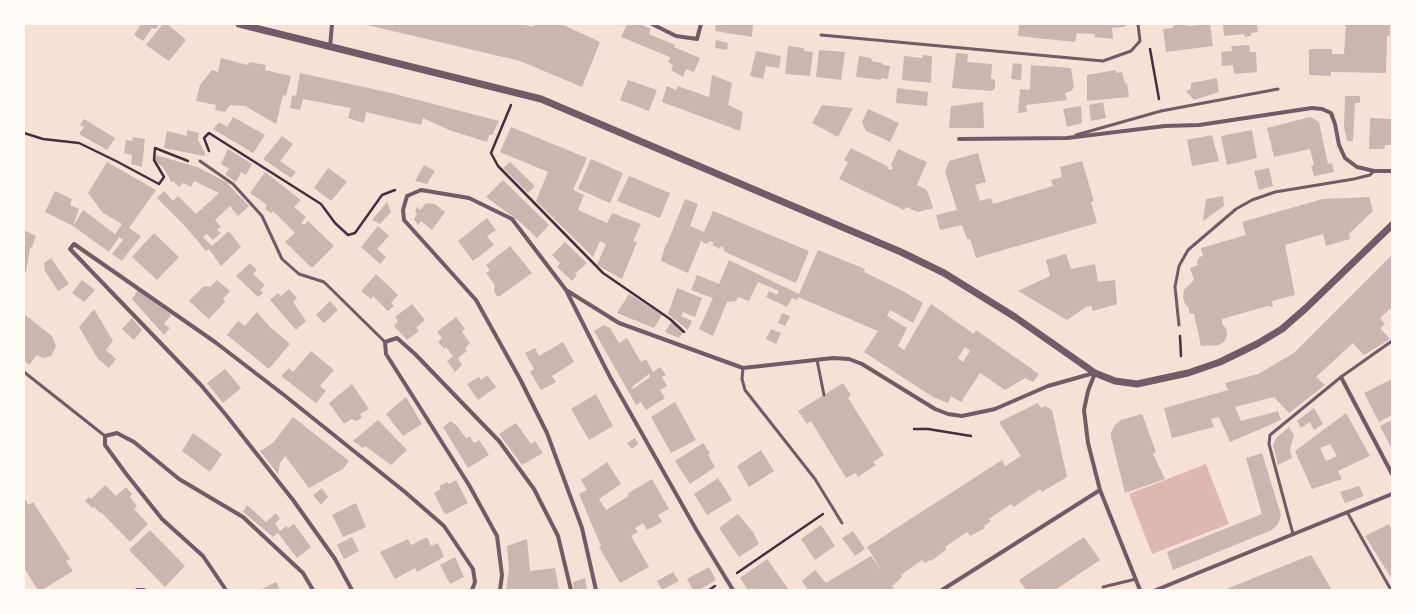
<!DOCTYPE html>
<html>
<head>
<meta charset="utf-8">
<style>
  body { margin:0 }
  #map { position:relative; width:1416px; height:614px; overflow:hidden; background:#f7e1d7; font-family:"Exo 2",sans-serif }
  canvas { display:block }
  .frame { position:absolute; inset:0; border:25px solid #fffaf5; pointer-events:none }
</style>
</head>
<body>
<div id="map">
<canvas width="1416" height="614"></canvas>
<div class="frame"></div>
</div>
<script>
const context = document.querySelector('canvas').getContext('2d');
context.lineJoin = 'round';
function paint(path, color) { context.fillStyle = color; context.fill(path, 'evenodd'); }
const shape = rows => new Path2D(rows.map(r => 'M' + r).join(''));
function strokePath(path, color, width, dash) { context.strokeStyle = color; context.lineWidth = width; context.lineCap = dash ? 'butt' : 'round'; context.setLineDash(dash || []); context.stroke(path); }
const water = shape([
  [1206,464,1229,524,1152,554,1129,494]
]);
const building = shape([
  [141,24,159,24,156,29,152,28,143,41,134,35],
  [163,24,167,24,186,40,169,61,146,45],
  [521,24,533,27,534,24,561,24,600,42,582,87,520,61,367,25],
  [627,24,640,24,651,29,649,34,675,45,674,47,700,58,694,72,686,69,683,77,671,70,673,65,668,62,670,57,621,37],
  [716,24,753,24,752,37,715,31],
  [1019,24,1125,24,1125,27,1112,28,1113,39,1095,37,1095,34,1077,33,1075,42,1018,36],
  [1173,24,1188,24,1188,26,1210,24,1213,46,1166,52,1163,29,1173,28],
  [1223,24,1257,24,1258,32,1251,33,1251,36,1245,37,1244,34,1224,36],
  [1346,24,1390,24,1390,36,1387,36,1386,73,1331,72,1331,76,1309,75,1309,49,1332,49,1332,54,1344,54],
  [716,40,728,43,727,50,715,48],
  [1249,45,1250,52,1256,52,1257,72,1234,74,1233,65,1222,66,1221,52,1232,51,1231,46],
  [788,46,804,48,804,51,813,52,810,76,785,74],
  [819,50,845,52,841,80,816,77],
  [756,51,781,56,779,68,766,66,763,79,750,76],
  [956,53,968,54,967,62,992,64,991,78,995,80,995,88,992,91,952,88],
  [923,55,932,56,931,83,902,80,904,56,922,58],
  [859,56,871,58,872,61,882,63,883,65,890,66,888,79,881,78,881,80,856,77],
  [221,58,248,65,249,62,266,65,265,70,291,76,286,96,283,95,276,124,245,106,230,105,225,112,215,110,216,105,196,101,200,85,212,70,218,72],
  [1013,63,1022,64,1021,80,1011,79],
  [1031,65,1071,68,1074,87,1071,91,1065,93,1067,100,1026,105,1027,112,1018,113,1020,89,1030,90],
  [1116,70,1116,73,1122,72,1125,84,1127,83,1129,97,1087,101,1087,75],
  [300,73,391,93,499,121,492,135,489,135,487,142,449,130,423,118,421,125,366,112,364,123,348,118,351,108,303,99,300,110,290,108,292,96,296,95],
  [712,75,732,83,728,105,743,112,740,131,662,102,667,86,676,90,678,86,709,97],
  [1217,78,1219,92,1194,100,1186,91,1191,89,1191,83],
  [628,80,657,90,649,111,620,100],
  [897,88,928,92,927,106,896,103],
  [1345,96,1360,96,1360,103,1355,103,1353,141,1347,141,1344,127],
  [983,102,984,128,949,128,951,106],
  [1103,102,1106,118,1091,121,1089,105],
  [822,105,853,108,838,137,812,123],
  [1081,106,1082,123,1067,127,1063,109],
  [868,109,899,123,890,142,866,131,862,122],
  [233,117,265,135,253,153,213,129,219,122,227,127],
  [1310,117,1319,122,1328,164,1332,163,1334,172,1314,176,1311,166,1314,165,1310,149,1274,157,1267,128],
  [1370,118,1392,119,1392,145,1385,145,1384,149,1369,149],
  [84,119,115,138,107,150,79,134,84,127,80,125],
  [511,127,587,158,573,190,584,195,578,210,607,223,612,213,641,224,633,241,637,242,622,279,597,265,606,244,600,241,593,257,536,201,548,172,500,152],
  [187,130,199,133,198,140,205,153,204,156,164,148,167,131,187,136],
  [1252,130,1257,158,1227,165,1221,136],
  [1212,135,1219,161,1192,166,1187,140],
  [282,136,293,144,280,161,296,172,291,178,263,159],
  [133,137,145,139,142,167,131,164,132,155,124,153,126,140,132,141],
  [851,148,887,166,889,170,893,169,891,165,898,149,927,162,917,185,927,190,933,208,918,212,906,207,904,210,839,179,848,162,844,160],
  [228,149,252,164,246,175,241,172,236,182,225,174,229,169,221,164],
  [978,153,986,182,975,185,980,201,991,198,993,204,1053,186,1051,180,1062,177,1060,167,1082,161,1094,201,1091,202,1097,223,976,258,970,239,967,239,962,225,940,230,936,215,957,210,945,172,949,161],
  [156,155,197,167,226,182,249,206,238,216,230,206,215,220,221,227,217,230,221,233,213,240,207,234,203,237,212,246,229,231,241,247,221,266,209,249,206,251,184,225,157,198,164,191,173,201,178,196,196,214,219,193,194,181,191,187,183,183,179,187,173,181,172,183,163,167,154,160],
  [591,159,623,173,610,203,578,189],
  [107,162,156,190,129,228,141,236,122,261,112,254,123,240,119,237,109,252,73,226,83,210,115,234,122,224,103,213,88,193],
  [510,162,535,186,528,193,503,168],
  [424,165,435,171,427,184,415,181],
  [328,168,347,182,331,201,314,188],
  [1269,168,1273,186,1259,190,1254,171],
  [265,172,301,200,294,207,306,217,301,223,304,225,308,221,334,246,312,268,285,242,295,233,273,211,271,213,265,209,267,205,250,193],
  [629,176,670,193,660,218,617,201],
  [503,180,549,225,537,238,519,221,486,197],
  [55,191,72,199,70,205,79,209,73,226,45,212],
  [1223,196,1224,206,1203,221,1206,199],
  [1369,197,1373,211,1349,234,1350,239,1326,246,1323,234,1285,245,1295,295,1272,301,1273,307,1268,306,1222,319,1222,324,1226,328,1227,335,1224,342,1218,345,1201,346,1194,314,1189,313,1189,308,1185,304,1183,297,1184,290,1194,280,1190,268,1198,265,1197,262,1199,257,1203,256,1201,248,1246,235,1242,222,1323,199],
  [685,199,698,204,690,226,704,232,713,211,809,251,796,283,725,252,723,247,721,246,720,249,712,245,714,243,710,241,707,244,701,241,688,273,661,261,666,243,667,244],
  [387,202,391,212,380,224,372,220],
  [426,203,435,204,445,212,432,230,421,221,418,225,414,219,417,214,415,211,417,207,420,210],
  [487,218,496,230,487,236,494,245,473,261,458,241],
  [378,226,389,236,377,249,386,257,380,264,361,247],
  [24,230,36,236,32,247,30,248,26,272,24,272],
  [154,233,179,257,157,280,132,257],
  [565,242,587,263,575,274,577,275,572,281,557,267,560,263,552,255],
  [510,246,532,273,500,296,497,296,494,291,495,285,486,273,490,270,486,265],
  [818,250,865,269,864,272,901,290,923,303,913,323,890,310,887,316,907,328,898,346,904,350,931,304,974,334,976,330,1039,374,1033,382,1025,378,1005,390,980,373,961,402,951,396,948,403,945,402,933,397,864,352,878,331,798,297,797,300,792,298,787,307,766,297,769,291,777,295,779,291,758,282,749,301,738,297,736,301,727,302,713,336,699,329,713,298,691,290,697,275,719,284,729,260,799,294],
  [965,347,970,351,963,362,958,358],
  [1066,254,1071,269,1095,264,1098,282,1115,280,1117,304,1093,311,1091,306,1086,307,1067,320,1018,291,1050,276,1046,260],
  [1392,255,1392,307,1380,318,1385,324,1380,328,1390,339,1364,355,1353,343,1316,377,1325,385,1289,413,1274,397,1235,407,1241,421,1278,411,1281,420,1230,442,1219,417,1211,419,1214,427,1172,438,1164,408,1228,390,1225,383,1258,374,1294,353],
  [51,258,69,284,58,291,45,271,44,263],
  [250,263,257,270,253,274,265,285,260,290,263,293,258,297,236,276],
  [376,274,398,295,391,303,394,306,388,311,373,296,371,299,361,291],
  [82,280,95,290,84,302,72,293],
  [217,280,230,291,223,299,225,302,209,319,189,301,204,286,210,287],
  [677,288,702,298,695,317,683,312,681,316,692,321,688,330,668,314],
  [289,289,297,298,293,302,306,321,296,330,270,300,278,293,281,296],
  [138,290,171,315,164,324,170,328,164,335,132,299],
  [629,294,662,315,654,328,617,313],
  [330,301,338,310,324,323,316,315],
  [412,304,425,320,416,328,419,331,407,340,394,326,398,321,395,317],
  [94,309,113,341,106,350,116,359,109,368,98,359,79,327],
  [257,312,269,326,290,344,269,369,227,335,238,321,245,326],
  [782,313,790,316,785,326,778,323],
  [24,314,52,336,56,346,51,356,43,358,37,355,29,365,24,361],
  [456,317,465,329,462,332,470,343,465,348,467,351,458,358,462,365,455,372,447,361,453,356,446,347,444,349,438,342,442,338,437,332],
  [132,318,142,330,134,340,122,329],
  [672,321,683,332,679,338,665,332],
  [604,325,610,328,619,343,627,338,641,362,646,359,653,372,660,367,666,375,662,377,667,386,660,390,665,398,646,410,641,402,636,405,594,331],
  [649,374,650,377,633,389,632,387],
  [771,329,781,333,776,344,766,339],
  [563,342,574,362,552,376,556,382,541,390,530,372,534,369,525,353,535,348,539,356],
  [311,351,334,370,320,386,326,391,316,403,281,376,289,368,293,372],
  [225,369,241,388,223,403,207,383],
  [487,375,496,387,478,400,467,384,479,377,481,380],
  [1392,379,1392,415,1379,422,1364,393],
  [843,383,851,395,848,398,884,455,873,462,876,465,858,477,856,473,846,478,811,421,807,424,798,411],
  [352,384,369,409,360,414,362,418,356,421,351,419,344,424,329,403],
  [596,394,613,426,589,440,571,409],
  [406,397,422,424,403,436,386,414],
  [675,402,696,440,671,453,651,417],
  [1038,403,1041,408,1045,406,1052,410,1067,477,1042,492,1040,489,1014,507,1011,504,989,519,991,521,984,526,985,528,970,536,967,532,945,547,946,550,931,561,930,560,925,563,922,560,901,575,902,577,892,586,895,590,808,590,802,581,815,570,826,583,871,556,883,573,867,547,1002,460,1005,466,1021,456,999,422],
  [1314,408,1323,424,1314,430,1310,422,1301,428,1297,421],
  [1346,413,1370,456,1338,471,1342,479,1312,489,1295,451],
  [1330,444,1337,456,1326,461,1320,448],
  [1142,414,1156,452,1153,454,1165,479,1125,493,1111,437,1111,432,1115,425,1121,420],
  [293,417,349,461,343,469,309,488,285,456,280,463,278,474,260,451,273,443],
  [378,420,407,450,391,465,365,446,363,448,353,441],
  [1392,420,1392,449,1380,426],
  [451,421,457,426,466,438,470,437,474,443,479,440,489,455,468,468,443,427],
  [516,423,531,444,535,441,543,453,522,465,499,434],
  [1289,427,1294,435,1290,449,1292,458,1278,465,1273,445,1276,438],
  [193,433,222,454,210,472,182,451],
  [635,438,638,444,632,449,627,443],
  [703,443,710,453,708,455,715,467,690,484,675,461],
  [761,450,774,471,749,487,737,466],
  [1262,453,1281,515,1278,524,1272,530,1173,570,1167,552,1262,514,1246,458],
  [607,462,621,484,599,499,606,510,629,496,627,494,652,479,669,509,658,515,662,522,647,530,643,523,635,528,638,532,631,536,649,567,620,583,599,547,601,546,579,494,587,490,581,480],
  [718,478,732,500,707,515,694,494],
  [456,480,468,503,447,514,444,513,434,493,441,489,439,486,447,482,449,484],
  [105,485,116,496,126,487,132,494,130,497,137,506,134,509,148,524,130,542,101,512,100,513,94,507,92,508,85,501,89,497,91,499],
  [1359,486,1364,496,1345,503,1340,492],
  [322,488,328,497,321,505,313,495],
  [24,497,29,505,33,502,70,559,66,561,73,571,42,590,38,590,24,568],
  [356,503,366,527,343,537,332,515],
  [247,505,266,522,276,513,280,519,275,523,280,531,286,526,288,528,294,524,311,547,297,558,278,533,273,537,243,512],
  [738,514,753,532,759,544,739,557,719,528],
  [1389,524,1392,530,1392,579,1365,536],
  [821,525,835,546,815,560,801,539],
  [150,530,185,566,165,587,129,550],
  [853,531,865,549,855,556,842,538],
  [352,537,359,551,344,559,337,545],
  [427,537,431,546,438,543,444,557,417,572,415,568,395,579,380,552,408,539,411,545],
  [1084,537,1100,560,1055,590,1026,590,1019,580],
  [527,539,530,571,555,568,559,590,506,590,509,570,507,546],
  [1311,555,1332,590,1224,590],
  [455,557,464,577,450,584,440,565],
  [767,559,784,583,789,590,753,590,752,588,748,590,740,578],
  [709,567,716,580,699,590,693,590,687,579],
  [673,572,679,581,662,590,657,581],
  [585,578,587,590,574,590,573,582],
  [276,582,280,590,260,590]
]);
const path = shape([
  [1150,49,1159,99],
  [511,105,491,153,498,166,603,273,670,319,684,332],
  [24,133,43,139,79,143,116,161,159,184,164,177,154,160,155,148,188,161],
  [209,151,204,138,209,133,321,204,335,223,348,235,355,233,382,195,395,190],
  [1180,336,1181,356],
  [914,429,928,429,971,436],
  [737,573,823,514],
  [709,590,715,586]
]);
const service = shape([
  [821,35,1103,61,1131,51,1140,41,1138,24],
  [1076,135,1161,111,1278,89],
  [200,161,233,184,262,216,282,259,299,274,324,282,385,342],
  [1179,325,1175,287,1179,266,1188,250,1236,209,1252,200,1275,192,1354,179,1370,175,1374,171],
  [817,360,824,395],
  [743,368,742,379,745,390,815,479,842,523],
  [24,372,105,436],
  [1347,512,1391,590],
  [1293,534,1269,444,1270,435,1341,377,1392,341],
  [1103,587,1136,579]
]);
const minor = shape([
  [652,24,676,36,697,39,701,24],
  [330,47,332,24],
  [959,139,1067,138,1165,126,1199,125,1312,108,1322,109,1331,113,1335,124,1339,145,1345,158,1357,167,1374,171,1392,171],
  [567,292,610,377,697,531,733,590],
  [1095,373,1088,391,1084,410,1088,443,1100,490,1140,590],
  [1341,377,1392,474],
  [137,590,144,590],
  [226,590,203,556,162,519,127,475,105,445,105,436,117,433,134,442,179,479,243,517,303,573,313,590],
  [352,590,335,559,293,500,226,415,200,384,70,249,74,244,215,342,284,395,405,492,444,526,473,569,475,582,472,590],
  [500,590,502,575,497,536,469,485,386,354,385,342,397,338,415,354,499,441,534,489,558,536,571,590],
  [596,590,582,528,547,433,520,379,476,300,404,220,403,210,407,196,421,190,469,198,512,219,566,290,619,323,743,368,833,358,849,359,862,364,935,409,948,414,962,416,995,409,1048,386,1094,373],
  [942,590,1100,490],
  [1156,590,1392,494]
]);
const tertiary = shape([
  [239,24,541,99,901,252,944,273,1015,317,1095,373,1115,381,1137,384,1188,373,1220,362,1257,344,1282,329,1306,308,1392,225]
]);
paint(water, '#dcb8b0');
paint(building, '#ccb4b1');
strokePath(path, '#4a2c40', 2.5);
strokePath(service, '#755966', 3);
strokePath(minor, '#755966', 4);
strokePath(tertiary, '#755966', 7);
</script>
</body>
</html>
